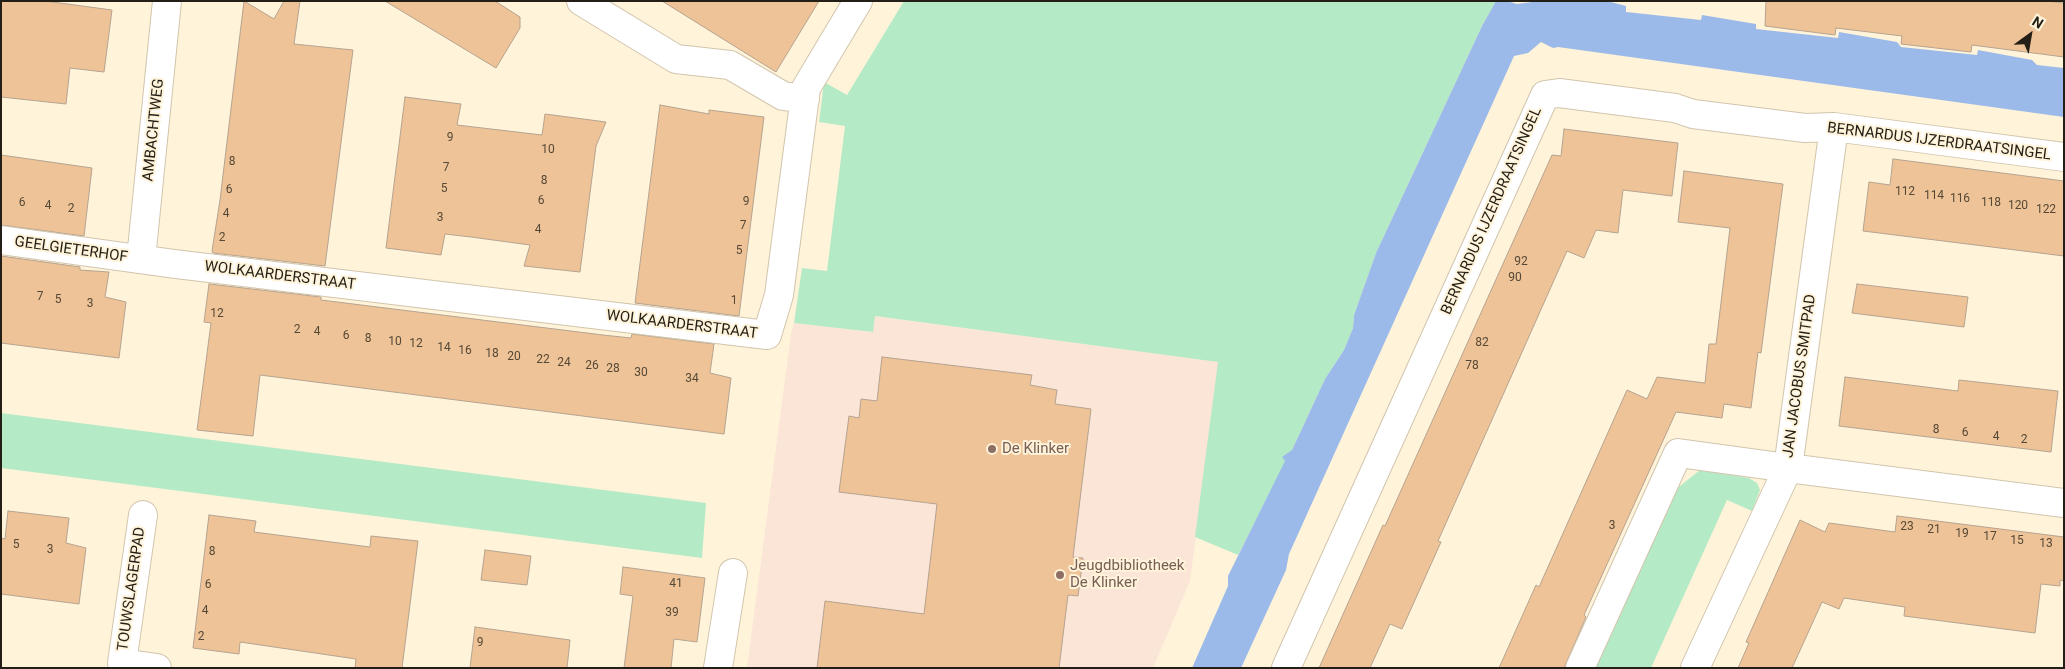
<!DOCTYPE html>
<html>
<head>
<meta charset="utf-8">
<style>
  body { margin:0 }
  #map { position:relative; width:2065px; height:669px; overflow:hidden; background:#fff3da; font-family:Roboto,sans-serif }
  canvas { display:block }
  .frame { position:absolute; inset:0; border:2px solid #231f16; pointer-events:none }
  .north { position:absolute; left:2005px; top:10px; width:50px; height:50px; -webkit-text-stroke:4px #fff3da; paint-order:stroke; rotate:32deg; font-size:14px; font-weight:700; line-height:20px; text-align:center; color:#231f16 }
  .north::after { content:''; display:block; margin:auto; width:18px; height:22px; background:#231f16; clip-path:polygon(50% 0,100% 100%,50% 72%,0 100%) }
</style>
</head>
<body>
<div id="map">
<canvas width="2065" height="669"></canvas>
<div class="frame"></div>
<div class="north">N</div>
</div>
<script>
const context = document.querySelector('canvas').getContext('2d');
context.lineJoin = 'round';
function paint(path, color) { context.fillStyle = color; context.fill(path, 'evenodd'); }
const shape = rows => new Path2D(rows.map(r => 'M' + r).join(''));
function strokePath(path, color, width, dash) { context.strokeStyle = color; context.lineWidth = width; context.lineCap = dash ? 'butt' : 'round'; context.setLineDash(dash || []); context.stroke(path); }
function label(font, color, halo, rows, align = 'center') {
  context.font = font + ' Roboto,sans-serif'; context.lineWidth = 4; context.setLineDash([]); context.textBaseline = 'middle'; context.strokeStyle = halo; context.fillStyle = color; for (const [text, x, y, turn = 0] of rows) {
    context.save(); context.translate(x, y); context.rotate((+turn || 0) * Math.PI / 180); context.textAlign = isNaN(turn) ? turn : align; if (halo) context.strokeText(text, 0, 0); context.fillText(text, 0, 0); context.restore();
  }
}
const education = shape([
  [874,316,1219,362,1190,581,1153,668,747,668,791,334,794,323,872,332]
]);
const green = shape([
  [904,1,1496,1,1482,26,1376,253,1354,315,1353,328,1344,350,1325,379,1292,450,1238,555,1195,537,1218,362,875,316,873,332,794,323,802,268,827,271,845,126,819,122,824,82,847,95],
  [1,413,706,503,702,558,1,468],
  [1700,470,1749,478,1757,483,1760,490,1752,511,1727,500,1651,668,1593,668,1675,490]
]);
const water = shape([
  [1496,1,1507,1,1517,4,1540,1,1607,1,1626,6,1626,12,1701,20,1702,15,1756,24,1756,29,1838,38,1839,32,1897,42,1901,47,1977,55,1978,50,2032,60,2037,65,2064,68,2064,117,1558,47,1553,48,1541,42,1528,53,1514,56,1289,554,1286,570,1241,668,1192,668,1228,586,1228,576,1285,461,1282,457,1292,450,1325,379,1344,350,1353,328,1354,315,1376,253,1482,26]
]);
const building = shape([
  [1,1,45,1,112,10,104,72,70,68,66,104,1,97,1,1],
  [244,1,274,19,284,1,300,1,294,44,353,50,325,266,213,253,212,251,220,200,244,1],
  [385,1,495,1,520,17,520,28,496,68,385,1],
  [662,1,819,1,776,72,662,1],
  [1766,1,2047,1,2064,3,2064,57,1972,45,1971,52,1901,44,1902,36,1836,28,1835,35,1765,26,1766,1],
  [405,97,461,104,457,125,542,135,545,114,606,122,596,146,580,272,524,266,530,245,471,237,445,234,441,255,386,248,405,97],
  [660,105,709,114,709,110,764,117,739,316,635,303,660,105],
  [1564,129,1678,143,1672,196,1623,190,1618,233,1596,230,1584,258,1567,251,1438,541,1441,542,1402,629,1390,624,1370,668,1319,668,1383,525,1385,526,1552,155,1561,156,1564,129],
  [1,155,92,168,84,236,1,225,1,155],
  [1893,159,2064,181,2064,256,1863,231,1869,182,1890,185,1893,159],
  [1684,171,1783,184,1761,353,1758,352,1751,408,1724,404,1722,418,1676,412,1584,615,1586,617,1564,668,1499,668,1536,585,1539,587,1627,390,1647,399,1657,377,1705,383,1709,344,1716,344,1730,228,1678,222,1684,171],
  [1,256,80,267,80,270,109,272,105,297,126,302,119,358,1,343,1,256],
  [209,284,321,297,321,300,603,335,631,338,632,334,714,344,710,373,731,378,724,434,260,375,253,436,197,430,211,323,204,322,209,284],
  [1857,284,1968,297,1964,327,1852,313,1857,284],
  [882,357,1032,375,1030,385,1057,390,1055,404,1091,409,1073,557,1083,558,1078,596,1068,595,1059,668,817,668,825,601,924,614,937,504,839,492,849,416,859,418,861,399,877,401,882,357],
  [1845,377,1958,391,1959,380,2058,391,2051,452,1839,426,1845,377],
  [8,511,69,518,66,543,86,548,79,604,1,594,1,538,5,539,8,511],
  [209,515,256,521,254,532,370,547,371,536,418,541,402,668,355,668,356,659,240,642,239,654,193,648,209,515],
  [1897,516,2064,537,2064,581,2060,580,2060,586,2041,584,2035,633,1904,616,1905,607,1844,598,1839,609,1822,602,1792,668,1738,668,1749,643,1746,642,1800,520,1825,532,1829,523,1895,532,1897,516],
  [485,550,531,556,527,585,481,580,485,550],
  [623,567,705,578,697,642,674,639,671,668,624,668,633,596,620,594,623,567],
  [475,627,570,640,567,668,470,668,475,627]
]);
const street = shape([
  [581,1,676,59,730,65,783,96,805,99],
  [1834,127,1788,468,2064,503],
  [1,240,175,264,767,335,779,295,806,88,858,1],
  [141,259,167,1],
  [122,663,143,515],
  [122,663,157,668],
  [718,668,733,573],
  [1286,668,1545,95,1559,93,1675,108,1693,114,1805,128,1834,127,2064,157],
  [1580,668,1678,453,1788,468,1695,668]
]);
const markers = [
  [992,449,5,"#8d6e63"],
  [1060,575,5,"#8d6e63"]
];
const numberNames = [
  ["9",450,138],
  ["10",548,150],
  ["8",232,162],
  ["7",446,168],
  ["8",544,181],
  ["5",444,189],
  ["6",229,190],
  ["112",1905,192],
  ["114",1934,196],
  ["116",1960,199],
  ["6",541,201],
  ["9",746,202],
  ["6",22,203],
  ["118",1991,203],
  ["4",48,206],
  ["120",2018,206],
  ["2",71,209],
  ["122",2046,210],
  ["4",226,214],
  ["3",440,218],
  ["7",743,226],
  ["4",538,230],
  ["2",222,238],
  ["5",739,251],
  ["92",1521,262],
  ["90",1515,278],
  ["7",40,297],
  ["5",58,300],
  ["1",734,301],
  ["3",90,304],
  ["12",217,314],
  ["2",297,330],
  ["4",317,332],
  ["6",346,336],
  ["8",368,339],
  ["10",395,342],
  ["82",1482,343],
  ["12",416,344],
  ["14",444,348],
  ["16",465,351],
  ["18",492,354],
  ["20",514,357],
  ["22",543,360],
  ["24",564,363],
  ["26",592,366],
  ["78",1472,366],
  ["28",613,369],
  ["30",641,373],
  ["34",692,379],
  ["8",1936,430],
  ["6",1965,433],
  ["4",1996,437],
  ["2",2024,440],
  ["3",1612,526],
  ["23",1907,527],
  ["21",1934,530],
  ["19",1962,534],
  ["17",1990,537],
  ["15",2017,541],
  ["13",2046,544],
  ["5",16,545],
  ["3",50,550],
  ["8",212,552],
  ["41",676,584],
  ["6",208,585],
  ["4",205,611],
  ["39",672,613],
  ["2",201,637],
  ["9",480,643]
];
const streetNames = [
  ["AMBACHTWEG",154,130,-84],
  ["BERNARDUS IJZERDRAATSINGEL",1939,142,7],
  ["BERNARDUS IJZERDRAATSINGEL",1492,211,-66],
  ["GEELGIETERHOF",71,250,8],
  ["WOLKAARDERSTRAAT",280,276,7],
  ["WOLKAARDERSTRAAT",682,325,7],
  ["JAN JACOBUS SMITPAD",1800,376,-82],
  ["TOUWSLAGERPAD",132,589,-82]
];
const educationNames = [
  ["De Klinker",1002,449],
  ["Jeugdbibliotheek",1070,566],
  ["De Klinker",1070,583]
];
paint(education, '#fbe5d7');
paint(green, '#b5eac6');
paint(water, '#9cbae9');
paint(building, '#edc397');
strokePath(building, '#b6a390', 1);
strokePath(street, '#d1c5ad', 30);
strokePath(street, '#fff', 28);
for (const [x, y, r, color] of markers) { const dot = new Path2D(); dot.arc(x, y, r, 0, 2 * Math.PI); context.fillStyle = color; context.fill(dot); strokePath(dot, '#fff3da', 2); }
label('12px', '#564836', null, numberNames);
label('15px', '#231f16', '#fff3da', streetNames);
label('15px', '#785e54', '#fff3da', educationNames, 'left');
</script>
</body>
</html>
